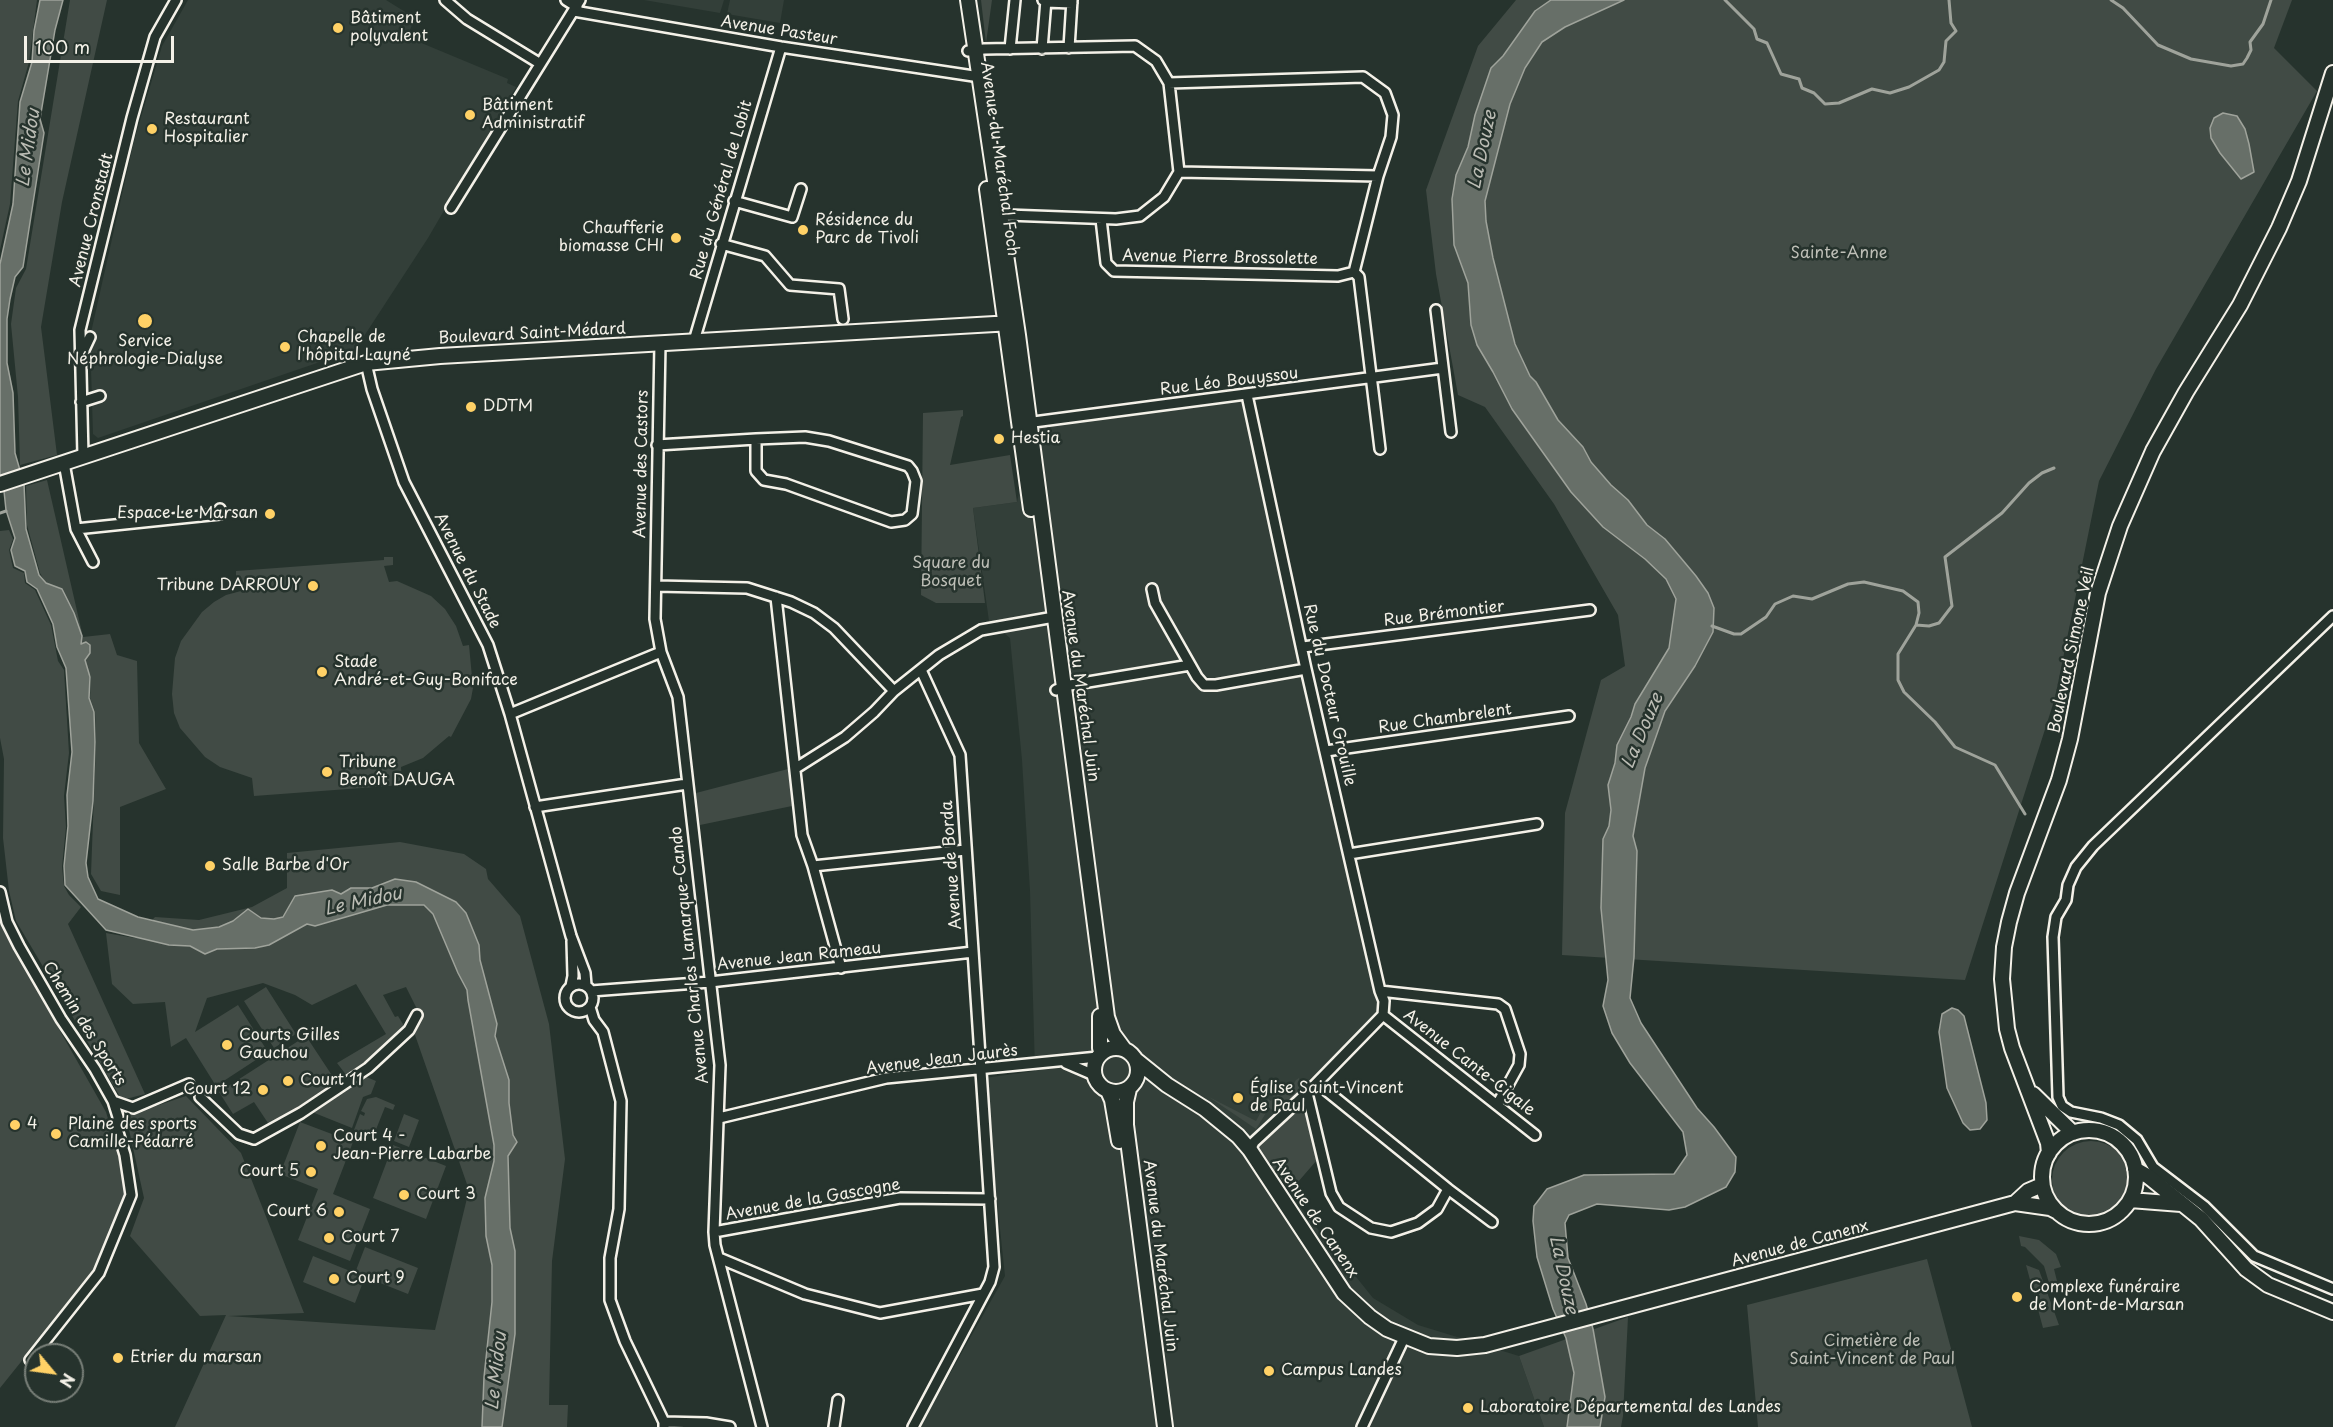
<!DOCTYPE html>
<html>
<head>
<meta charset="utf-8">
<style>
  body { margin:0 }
  #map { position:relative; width:2333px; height:1427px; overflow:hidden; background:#26332d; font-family:"Playpen Sans",sans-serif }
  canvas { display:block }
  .north { position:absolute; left:24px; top:1343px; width:60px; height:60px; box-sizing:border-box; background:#26332d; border:2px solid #787f78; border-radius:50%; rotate:119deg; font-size:16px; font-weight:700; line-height:24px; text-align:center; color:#f4f1e8 }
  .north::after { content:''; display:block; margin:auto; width:21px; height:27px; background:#ffd166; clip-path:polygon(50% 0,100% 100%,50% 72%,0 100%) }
  .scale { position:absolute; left:24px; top:36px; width:150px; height:27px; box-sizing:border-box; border:3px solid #f4f1e8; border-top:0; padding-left:8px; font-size:18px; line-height:21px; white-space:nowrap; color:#f4f1e8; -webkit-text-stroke:4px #26332d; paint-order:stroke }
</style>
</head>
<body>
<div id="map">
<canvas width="2333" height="1427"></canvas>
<div class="north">N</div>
<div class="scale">100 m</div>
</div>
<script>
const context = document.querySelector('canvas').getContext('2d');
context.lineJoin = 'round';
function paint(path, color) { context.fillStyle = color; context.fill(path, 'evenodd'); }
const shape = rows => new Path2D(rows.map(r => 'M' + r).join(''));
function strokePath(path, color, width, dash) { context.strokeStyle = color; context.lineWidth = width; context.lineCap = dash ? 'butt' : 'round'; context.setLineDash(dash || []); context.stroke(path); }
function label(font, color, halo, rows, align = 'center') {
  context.font = font + ' "Playpen Sans",sans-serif'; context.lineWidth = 5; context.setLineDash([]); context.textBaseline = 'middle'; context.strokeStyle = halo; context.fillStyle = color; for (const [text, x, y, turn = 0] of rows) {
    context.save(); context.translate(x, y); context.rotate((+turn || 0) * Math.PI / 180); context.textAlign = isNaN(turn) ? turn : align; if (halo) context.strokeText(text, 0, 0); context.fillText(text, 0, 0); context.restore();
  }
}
const built = shape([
  [188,0,386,0,415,18,407,37,508,79,507,83,516,87,428,238,355,350,98,438,93,434,90,337,134,141,162,46],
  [644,0,724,0,720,13],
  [730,0,784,0,780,23,727,14],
  [1246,394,1382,1008,1249,1143,1373,1298,1418,1325,1519,1356,1544,1427,920,1427,1005,1276,984,1078,1035,1071,1030,891,1022,760,1010,638,989,621,973,508,1017,502,1036,418]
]);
const green = shape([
  [0,0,37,0,29,62,18,101,10,204,0,250],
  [70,0,107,0,62,202,41,327,57,455,20,465,18,397,11,324,16,288,26,269],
  [981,0,992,0,986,43],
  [1516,0,2292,0,2274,48,2317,91,2156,369,2099,481,2055,698,1965,980,1562,955,1565,813,1601,680,1625,666,1618,615,1554,504,1485,407,1458,395,1436,274,1426,190,1478,46],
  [963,410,963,416,961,417,950,465,1010,455,1017,502,973,508,985,603,936,603,921,595,923,413],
  [47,480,83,637,110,634,117,655,137,661,139,743,166,789,120,807,120,895,101,891,91,874,96,741,95,712,90,698,91,676,84,670,65,617,40,573,27,525,26,486],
  [9,530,13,539,9,550,13,568,24,573,25,583,35,590,51,625,58,661,64,670,69,753,64,796,66,827,62,867,64,886,69,895,81,907,68,924,145,1094,122,1100,16,921,9,891,3,838,4,759,0,738,0,531],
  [384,557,393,557,393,565,384,566,389,582,397,581,431,596,445,609,456,626,463,646,469,645,473,688,471,699,451,737,449,736,423,758,401,767,402,785,254,796,252,778,220,767,205,757,180,728,174,713,172,694,175,658,181,641,202,612,214,602,226,595,241,591,240,578,236,578,236,571,384,560],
  [788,769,792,806,700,825,696,793],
  [400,842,464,854,486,869,488,879,520,916,549,1024,565,1159,552,1261,549,1405,568,1405,567,1427,175,1427,226,1315,200,1316,130,1236,144,1198,126,1116,186,1096,241,1153,304,1313,228,1316,435,1330,469,1190,415,1035,417,1009,406,987,383,995,395,1017,398,1016,406,1029,365,1065,347,1076,337,1063,386,1034,356,984,312,1005,295,995,263,983,207,998,195,1032,238,1005,268,1052,216,1086,186,1038,171,1047,165,1002,133,1004,112,984,106,933,135,938,155,917,199,920,252,907,287,888,287,853],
  [0,916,4,932,106,1112,119,1156,125,1192,94,1271,0,1388],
  [266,987,296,1034,274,1048,244,1001],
  [306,1036,337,1083,270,1126,254,1102,233,1114,219,1092],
  [364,1076,376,1081,371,1094,363,1097,352,1128,312,1112,313,1108],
  [1299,1078,1302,1089,1277,1112,1269,1108,1256,1129,1209,1097,1256,1121,1268,1099,1271,1101,1277,1089,1288,1095,1296,1080],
  [376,1097,395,1105,393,1110,385,1107,373,1137,354,1130,360,1114,364,1116,365,1113,361,1111,367,1099],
  [1300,1107,1305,1107,1317,1160,1291,1190,1259,1154,1259,1146],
  [404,1114,419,1120,409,1147,394,1141],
  [300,1122,353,1142,333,1194,370,1209,350,1261,298,1240,318,1189,280,1174],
  '2052 1180a39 39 0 1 1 78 0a39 39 0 1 1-78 0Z',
  [393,1145,446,1166,426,1219,373,1198],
  [2019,1236,2039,1240,2056,1254,2061,1267,2054,1269,2057,1281,2049,1283,2044,1266,2025,1247,2021,1246],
  [365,1247,418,1268,408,1294,365,1277,355,1303,303,1282,313,1256,355,1273],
  [1927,1259,1972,1427,1758,1427,1747,1305],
  [2026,1265,2039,1270,2059,1325,2043,1328],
  [1628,1317,1623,1416,1621,1427,1544,1427,1519,1356]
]);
const water = shape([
  [40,0,63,0,55,30,40,119,44,133,23,267,15,277,10,299,7,319,7,363,13,393,15,453,24,484,26,529,39,575,46,583,62,589,74,613,82,636,81,644,86,642,90,645,90,653,85,660,90,677,89,698,94,712,95,742,93,801,86,863,88,877,98,899,138,917,193,930,219,927,233,921,248,909,261,918,274,919,283,917,295,896,332,890,341,894,351,888,372,888,395,879,416,882,456,902,466,913,479,945,480,960,497,1024,495,1036,509,1080,509,1103,513,1135,517,1142,508,1156,510,1228,515,1251,515,1334,502,1427,482,1427,484,1377,492,1302,492,1265,486,1236,485,1198,494,1161,494,1145,468,1000,467,990,458,973,433,914,424,905,387,905,315,926,307,924,269,945,255,948,217,949,205,954,190,946,169,945,106,930,65,885,64,866,68,826,67,795,72,752,66,668,57,647,53,624,37,589,27,582,25,571,15,566,11,550,15,538,6,510,4,491,0,487,0,264,13,204,20,102,32,62,34,31,40,0],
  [1551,0,1624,0,1565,27,1542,42,1525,68,1510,104,1485,201,1486,221,1493,258,1515,344,1530,376,1536,382,1558,420,1583,447,1591,462,1611,485,1628,500,1647,525,1665,539,1696,576,1708,593,1714,608,1713,632,1695,666,1665,711,1645,768,1633,836,1637,851,1634,957,1630,998,1641,1023,1697,1108,1714,1127,1736,1157,1735,1172,1726,1187,1685,1207,1669,1210,1597,1204,1569,1215,1565,1223,1568,1258,1586,1304,1593,1329,1605,1397,1600,1427,1567,1427,1574,1373,1566,1338,1553,1309,1537,1257,1533,1221,1534,1206,1547,1189,1584,1175,1674,1174,1687,1155,1683,1132,1630,1063,1612,1033,1603,1006,1608,980,1601,908,1603,839,1609,826,1611,810,1608,785,1615,763,1617,745,1631,717,1635,704,1669,648,1676,599,1666,579,1645,559,1603,527,1571,492,1512,409,1493,372,1477,345,1471,325,1468,283,1454,245,1452,199,1456,175,1468,147,1475,115,1491,68,1503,56,1535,11,1551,0],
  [2223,113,2237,116,2245,129,2249,144,2254,172,2241,179,2220,153,2211,138,2210,128,2214,118,2223,113],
  [1952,1008,1958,1010,1964,1016,1986,1103,1987,1120,1980,1129,1970,1130,1963,1123,1947,1088,1939,1032,1942,1014,1952,1008]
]);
const stream = shape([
  [1725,0,1754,29,1757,39,1767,43,1781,74,1799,79,1802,88,1814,93,1825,104,1839,103,1872,89,1890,93,1909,87,1939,70,1944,62,1946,41,1956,31,1951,23,1949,0],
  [2111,0,2123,8,2158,45,2191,59,2231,66,2243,64,2247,58,2251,50,2250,42,2263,24,2271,0],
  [0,513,6,511],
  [1916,625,1929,626,1939,623,1952,606,1945,557,2002,513,2029,483,2042,473,2054,468],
  [1712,626,1734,634,1741,634,1766,617,1775,604,1793,596,1812,599,1848,584,1864,582,1903,591,1918,602,1919,613,1916,625,1898,654,1898,680,1904,692,1935,722,1955,747,1995,765,2025,814]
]);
const street = shape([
  [445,0,467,19,539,63],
  [566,0,577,7],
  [1043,0,1046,2,1072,3],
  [574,11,781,47,980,77],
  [1069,48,1072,0],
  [1010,49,1015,0],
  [1042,49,1046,0],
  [968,51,984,49,1135,46,1156,61,1169,83,1363,77,1385,93,1393,115,1391,137,1378,176,1354,272,1359,277,1380,449],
  [1169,83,1179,172],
  [1179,172,1378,176],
  [734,201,792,217,801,189],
  [451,208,580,0],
  [995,217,1007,215,1116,219,1140,216,1164,197,1179,172],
  [1101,219,1106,263,1114,271,1338,276,1354,272],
  [721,244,765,256,790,285,839,289,843,319],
  [1436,310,1451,432],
  [694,341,781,47],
  [660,343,655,619,661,652,678,697,720,1065,714,1232,715,1245,762,1427],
  [82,354,90,337],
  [366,363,372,389,404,482,488,645,510,714,571,936,585,973,586,985],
  [1247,395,1306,669,1380,991,1384,1001,1383,1015,1309,1091,1254,1142,1250,1150],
  [81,402,100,396],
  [1026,423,1443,368],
  [657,445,756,439,805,437,829,441,908,466,912,471,916,481,912,514,905,520,891,522,786,484,764,480,756,471,756,439],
  [83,456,80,330,132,118,155,37,176,0],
  [64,463,76,529,93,562],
  [76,529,220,514,220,509],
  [656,586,747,588,791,602,814,613,834,628,894,691],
  [1152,589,1155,603,1197,677,1204,685,1216,685,1306,669],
  [776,597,802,835,813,866,841,968],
  [2333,616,2093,846,2076,867,2068,885,2066,900,2056,917,2053,937,2058,1097,2062,1106,2071,1112,2101,1118,2119,1125,2137,1140,2153,1167,2204,1206,2254,1256,2333,1289],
  [1303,647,1590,610],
  [1056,690,1070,685,1190,665],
  [510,714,661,652],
  [1326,751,1569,716],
  [796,768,845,737,874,712,894,691,939,655,981,630,1054,617],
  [535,807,687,784],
  [1349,854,1537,824],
  [813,866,966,850],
  [0,892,7,922,19,946,61,1019,95,1069,113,1101,118,1117,117,1129,125,1155,131,1195,99,1273,30,1360],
  '565 998a14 14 0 1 1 28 0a14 14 0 1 1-28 0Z',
  [571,986,573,976,572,941],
  [591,991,710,982,973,952],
  [1380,991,1498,1004,1505,1009,1520,1054,1519,1065,1497,1105],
  [590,1007,594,1020,603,1032,621,1101,619,1209,610,1258,610,1300,625,1341,664,1422,664,1427],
  [1383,1015,1535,1135],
  [1066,1063,1094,1075],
  [1317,1083,1448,1189,1492,1222],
  [1307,1093,1331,1193,1339,1207,1371,1228,1391,1232,1418,1223,1437,1209,1448,1189],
  [200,1097,239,1134,254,1139,301,1113,368,1068,409,1030,417,1015],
  [113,1101,133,1108,189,1084],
  [719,1118,886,1078,1098,1057],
  [714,1232,900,1198,990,1199],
  [719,1258,805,1294,880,1313,983,1294],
  [664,1422,706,1423,730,1427],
  [834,1427,838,1400],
  [913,1427,990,1282,994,1267,960,755,921,670],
  [1362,1427,1404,1338]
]);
const secondary = shape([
  [968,0,1018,335,1107,1017,1113,1034,1124,1049],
  [987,189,1031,509],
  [0,484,366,363,440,356,1012,323],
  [1100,1016,1100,1048,1102,1053],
  '1094 1070a22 22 0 1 1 44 0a22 22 0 1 1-44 0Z',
  [1136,1060,1167,1085,1205,1109,1238,1136,1250,1150,1344,1293,1370,1317,1387,1329,1429,1346,1457,1348,1485,1345,2015,1203,2050,1208,2056,1211],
  [1129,1089,1126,1102,1126,1125,1165,1427],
  [1108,1091,1112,1100,1119,1141],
  [2033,1094,2073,1133],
  '2042 1177a47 47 0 1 1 94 0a47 47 0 1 1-94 0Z',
  [2049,1153,2048,1143,2012,1048,2007,1029,2002,979,2004,947,2009,922,2017,893,2059,780,2070,739,2098,593,2120,526,2153,451,2186,392,2240,305,2279,228,2299,181,2333,73],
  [2135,1169,2149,1177,2201,1219,2246,1269,2268,1285,2333,1312],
  [2130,1200,2181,1204],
  [2015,1203,2028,1191,2042,1185]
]);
const markers = [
  [338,28,6,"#ffd166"],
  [470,115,6,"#ffd166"],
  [152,129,6,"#ffd166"],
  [803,230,6,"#ffd166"],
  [676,238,6,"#ffd166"],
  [145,321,8,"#ffd166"],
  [285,347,6,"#ffd166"],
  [471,407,6,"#ffd166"],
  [999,439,6,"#ffd166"],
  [270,514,6,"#ffd166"],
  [313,586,6,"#ffd166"],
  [322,672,6,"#ffd166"],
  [327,772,6,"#ffd166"],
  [210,866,6,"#ffd166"],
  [227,1045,6,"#ffd166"],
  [288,1081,6,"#ffd166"],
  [263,1090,6,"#ffd166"],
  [1238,1098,6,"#ffd166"],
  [15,1125,6,"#ffd166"],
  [56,1134,6,"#ffd166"],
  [321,1146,6,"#ffd166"],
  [311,1172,6,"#ffd166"],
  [404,1195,6,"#ffd166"],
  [339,1212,6,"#ffd166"],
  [329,1238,6,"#ffd166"],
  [334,1279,6,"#ffd166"],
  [2017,1297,6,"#ffd166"],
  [118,1358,6,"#ffd166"],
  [1269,1371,6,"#ffd166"],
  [1468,1408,6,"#ffd166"]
];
const poiNames = [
  ["Bâtiment",350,19],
  ["polyvalent",350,37],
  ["Bâtiment",482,106],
  ["Administratif",482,124],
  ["Restaurant",164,120],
  ["Hospitalier",164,138],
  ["Résidence du",815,221],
  ["Parc de Tivoli",815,239],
  ["Chaufferie",664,229,"right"],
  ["biomasse CHI",664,247,"right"],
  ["Chapelle de",297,338],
  ["l'hôpital Layné",297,356],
  ["Service",145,342,"center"],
  ["Néphrologie-Dialyse",145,360,"center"],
  ["DDTM",483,407],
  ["Hestia",1011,439],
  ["Espace Le Marsan",258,514,"right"],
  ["Tribune DARROUY",301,586,"right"],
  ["Stade",334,663],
  ["André-et-Guy-Boniface",334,681],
  ["Tribune",339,763],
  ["Benoît DAUGA",339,781],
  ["Salle Barbe d'Or",222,866],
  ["Courts Gilles",239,1036],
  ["Gauchou",239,1054],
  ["Court 11",300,1081],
  ["Église Saint-Vincent",1250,1089],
  ["de Paul",1250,1107],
  ["Court 12",251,1090,"right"],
  ["4",27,1125],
  ["Plaine des sports",68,1125],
  ["Camille-Pédarré",68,1143],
  ["Court 4 -",333,1137],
  ["Jean-Pierre Labarbe",333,1155],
  ["Court 5",299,1172,"right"],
  ["Court 3",416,1195],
  ["Court 6",327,1212,"right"],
  ["Court 7",341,1238],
  ["Court 9",346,1279],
  ["Complexe funéraire",2029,1288],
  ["de Mont-de-Marsan",2029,1306],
  ["Etrier du marsan",130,1358],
  ["Campus Landes",1281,1371],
  ["Laboratoire Départemental des Landes",1480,1408]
];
const streetNames = [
  ["Avenue Pasteur",779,31,9],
  ["Avenue du Maréchal Foch",999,159,82],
  ["Rue du Général de Lobit",722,190,-74],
  ["Avenue Cronstadt",92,220,-76],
  ["Avenue Pierre Brossolette",1220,258,1],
  ["Boulevard Saint-Médard",532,334,-3],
  ["Rue Léo Bouyssou",1229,382,-7],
  ["Avenue des Castors",642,464,-89],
  ["Avenue du Stade",467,571,63],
  ["Rue Brémontier",1444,614,-7],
  ["Boulevard Simone Veil",2072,650,-78],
  ["Avenue du Maréchal Juin",1080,686,82],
  ["Rue du Docteur Grouille",1329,695,77],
  ["Rue Chambrelent",1445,719,-8],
  ["Avenue de Borda",952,865,-94],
  ["Avenue Charles Lamarque-Cando",690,955,-96],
  ["Avenue Jean Rameau",799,957,-6],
  ["Chemin des Sports",84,1024,58],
  ["Avenue Jean Jaurès",942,1060,-7],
  ["Avenue Cante-Cigale",1469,1063,38],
  ["Avenue de la Gascogne",813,1200,-10],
  ["Avenue de Canenx",1315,1218,56],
  ["Avenue de Canenx",1800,1244,-15],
  ["Avenue du Maréchal Juin",1160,1256,83]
];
const parkNames = [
  ["Sainte-Anne",1839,254],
  ["Square du",951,564],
  ["Bosquet",951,582],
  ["Cimetière de",1872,1342],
  ["Saint-Vincent de Paul",1872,1360]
];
const waterNames = [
  ["Le Midou",29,148,-82],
  ["La Douze",1483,150,-78],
  ["La Douze",1643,731,-67],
  ["Le Midou",363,902,-12],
  ["La Douze",1563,1275,78],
  ["Le Midou",497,1371,-84]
];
paint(built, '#333f39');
paint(green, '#414b45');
paint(water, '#676f68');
strokePath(water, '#9fa39b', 1.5);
strokePath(stream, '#9fa39b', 3);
strokePath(street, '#f4f1e8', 14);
strokePath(secondary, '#f4f1e8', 18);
strokePath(street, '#26332d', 9);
strokePath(secondary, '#26332d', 14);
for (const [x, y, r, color] of markers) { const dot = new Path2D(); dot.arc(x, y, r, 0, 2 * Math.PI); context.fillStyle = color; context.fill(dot); strokePath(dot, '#26332d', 2); }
label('16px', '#f4f1e8', '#26332d', poiNames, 'left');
label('16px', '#f4f1e8', '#26332d', streetNames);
label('16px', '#bebfb7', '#26332d', parkNames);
label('italic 18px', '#bcbdb5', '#26332d', waterNames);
</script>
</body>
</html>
